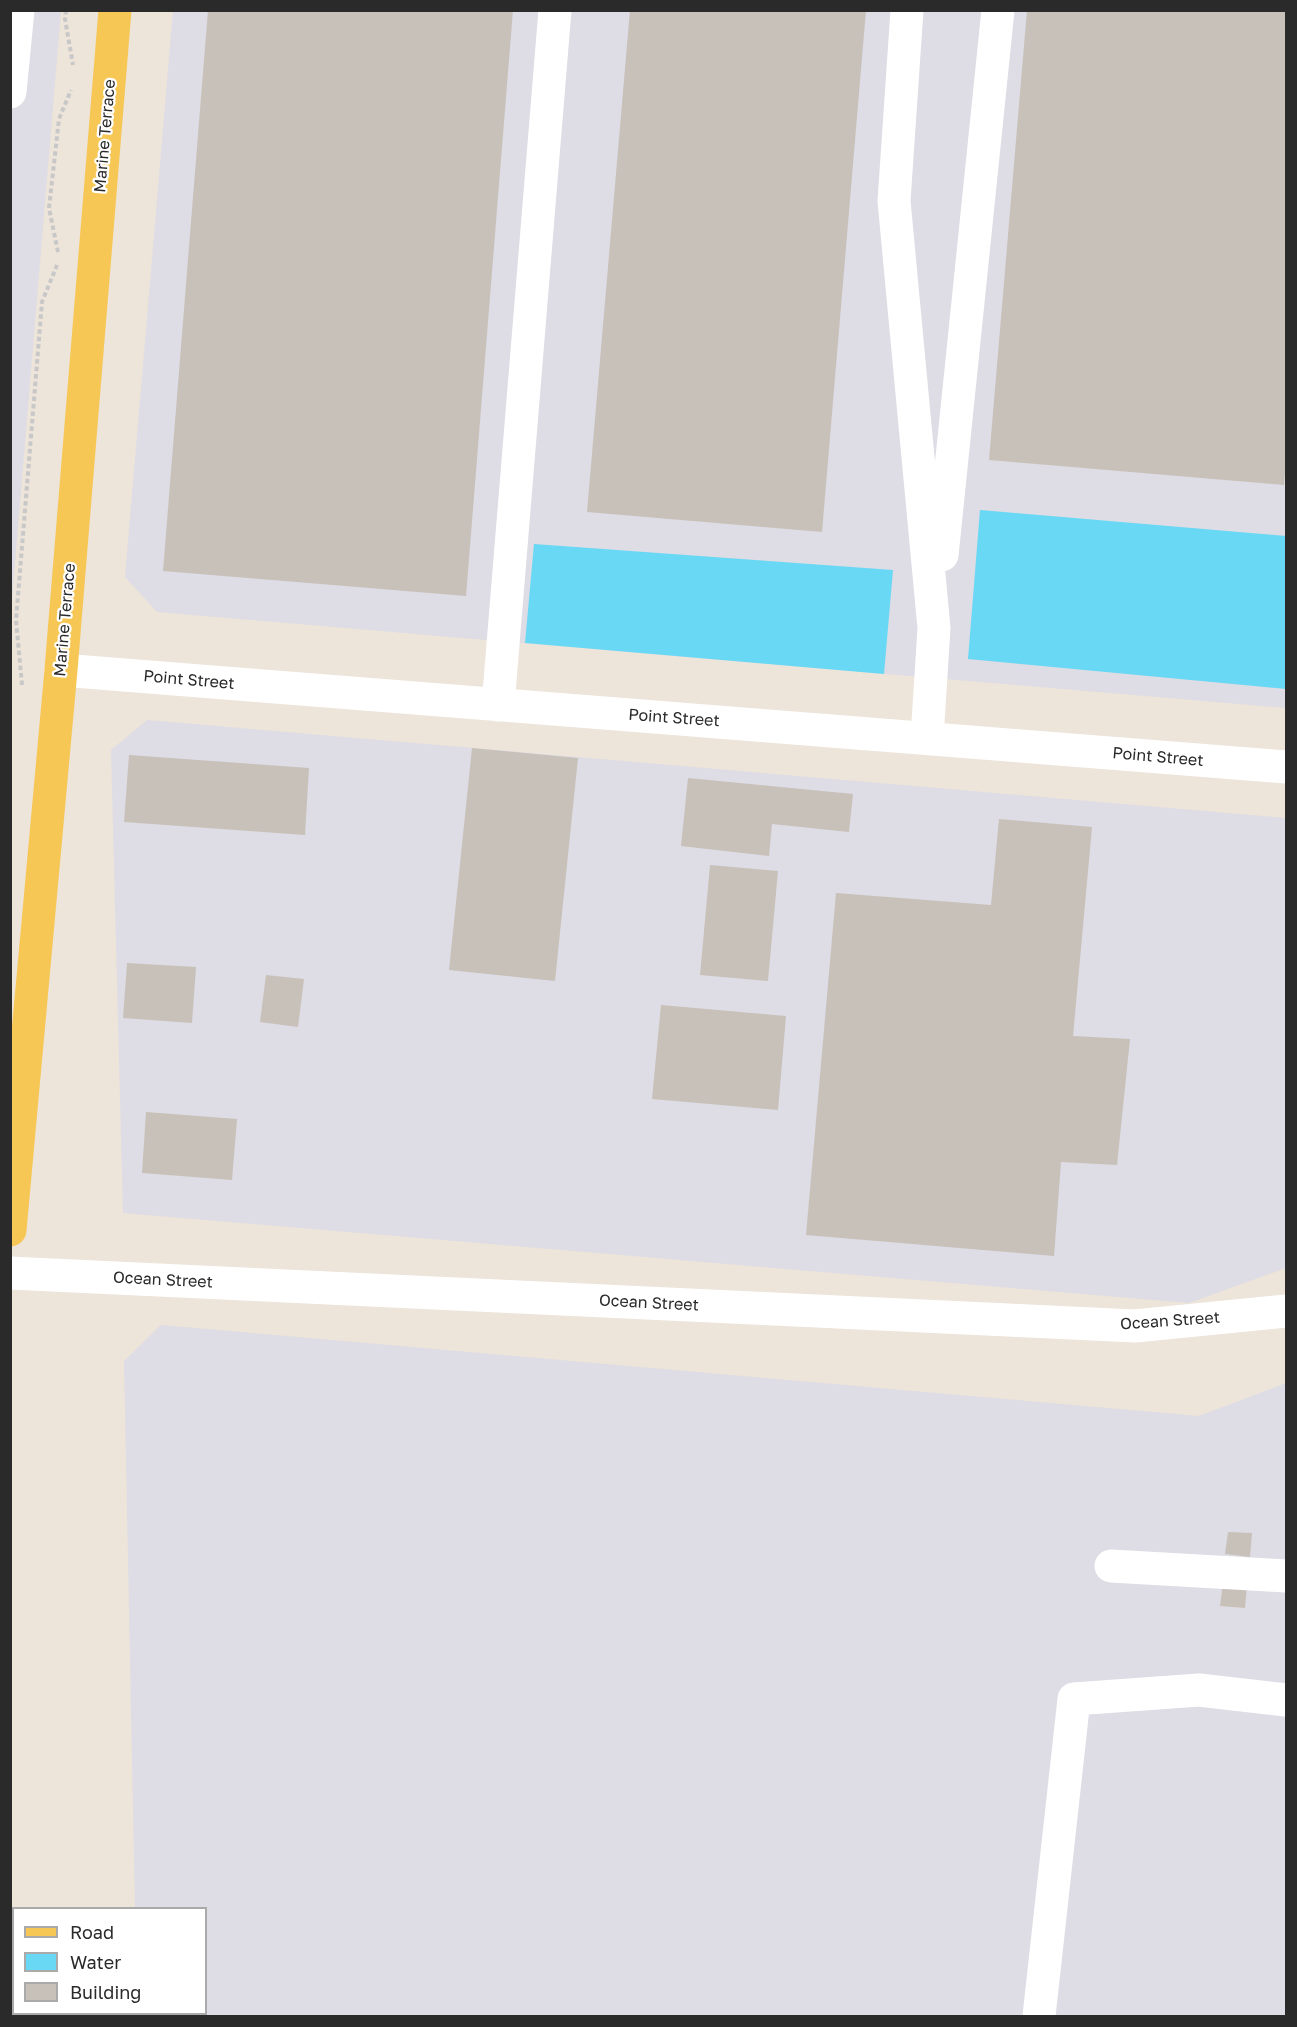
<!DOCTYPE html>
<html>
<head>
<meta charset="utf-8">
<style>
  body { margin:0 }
  #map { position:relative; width:1297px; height:2027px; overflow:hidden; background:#ede4da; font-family:"Golos Text",sans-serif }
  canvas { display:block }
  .frame { position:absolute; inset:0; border:12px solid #2a2a2a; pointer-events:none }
  .legend { position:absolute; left:12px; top:1907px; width:195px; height:108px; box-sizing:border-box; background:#fff; border:2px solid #aaa; margin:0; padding:8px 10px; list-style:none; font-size:18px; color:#2a2a2a }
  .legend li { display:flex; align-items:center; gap:12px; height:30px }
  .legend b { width:30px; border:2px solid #aaa }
</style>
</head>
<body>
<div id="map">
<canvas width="1297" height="2027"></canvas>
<div class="frame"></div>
<ul class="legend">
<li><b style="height:8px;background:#f7c755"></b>Road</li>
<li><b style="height:16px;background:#68d8f4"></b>Water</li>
<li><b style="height:16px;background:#c8c1ba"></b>Building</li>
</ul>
</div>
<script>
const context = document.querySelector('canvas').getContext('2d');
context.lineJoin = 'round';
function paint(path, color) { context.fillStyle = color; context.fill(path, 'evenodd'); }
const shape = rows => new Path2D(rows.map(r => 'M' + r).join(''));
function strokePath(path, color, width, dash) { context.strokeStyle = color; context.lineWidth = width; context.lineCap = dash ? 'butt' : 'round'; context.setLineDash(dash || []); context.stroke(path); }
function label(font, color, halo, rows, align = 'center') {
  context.font = font + ' "Golos Text",sans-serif'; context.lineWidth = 4.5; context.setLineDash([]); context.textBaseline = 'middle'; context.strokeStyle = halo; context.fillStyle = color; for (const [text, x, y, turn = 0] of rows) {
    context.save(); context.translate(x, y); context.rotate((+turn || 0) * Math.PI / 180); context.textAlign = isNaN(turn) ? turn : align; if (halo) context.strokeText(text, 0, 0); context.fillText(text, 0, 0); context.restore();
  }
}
const industrial = shape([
  [11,11,61,11,11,611],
  [173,11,1286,11,1286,708,157,612,125,577],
  [147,720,1286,818,1286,1268,1189,1303,123,1213,111,750],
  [161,1325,1199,1416,1286,1383,1286,2016,137,2016,137,2014,206,2014,206,1908,135,1908,124,1361]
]);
const water = shape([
  [980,510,1286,536,1286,689,968,659],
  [534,544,893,570,884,674,525,643]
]);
const building = shape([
  [208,10,513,10,466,596,163,571],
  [630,10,866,10,822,532,587,512],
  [1027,10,1286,10,1286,459,1284,485,989,460],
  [472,748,578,758,555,981,449,970],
  [129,755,309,768,305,835,124,822],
  [688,778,853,794,849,832,772,824,769,856,681,846],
  [999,819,1092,827,1073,1036,1130,1039,1117,1165,1061,1162,1054,1256,806,1235,836,893,991,905],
  [710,865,778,871,768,981,700,975],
  [127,963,196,967,192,1023,123,1018],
  [266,975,304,979,298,1027,260,1022],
  [661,1005,786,1016,778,1110,652,1099],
  [146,1112,237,1119,232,1180,142,1173],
  [1228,1532,1252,1533,1250,1557,1225,1554],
  [1223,1583,1247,1585,1245,1608,1220,1606]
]);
const path = shape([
  [66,10,65,19,73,65],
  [58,252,49,208,59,119,71,90],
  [22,685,16,620,42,302,57,265]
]);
const minor = shape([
  [907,10,894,201,934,628,927,738],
  [10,92,18,10],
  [942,555,998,10],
  [61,670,1286,767],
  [498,705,555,10],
  [10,1273,1135,1326,1286,1311],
  [1111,1566,1286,1576],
  [1039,2016,1074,1699,1199,1690,1286,1700]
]);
const major = shape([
  [10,1230,61,670,115,10]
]);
const streetNames = [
  ["Marine Terrace",105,136,-85],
  ["Marine Terrace",65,620,-85],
  ["Point Street",189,680,5],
  ["Point Street",674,718,4],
  ["Point Street",1158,757,5],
  ["Ocean Street",163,1280,3],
  ["Ocean Street",649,1303,3],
  ["Ocean Street",1170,1321,-4]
];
paint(industrial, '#dedce4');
paint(water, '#68d8f4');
paint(building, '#c8c1ba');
strokePath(path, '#c8c8c8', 4, [4.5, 3]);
strokePath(minor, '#fff', 33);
strokePath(major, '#f7c755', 33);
label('16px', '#2a2a2a', '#fff', streetNames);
</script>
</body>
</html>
